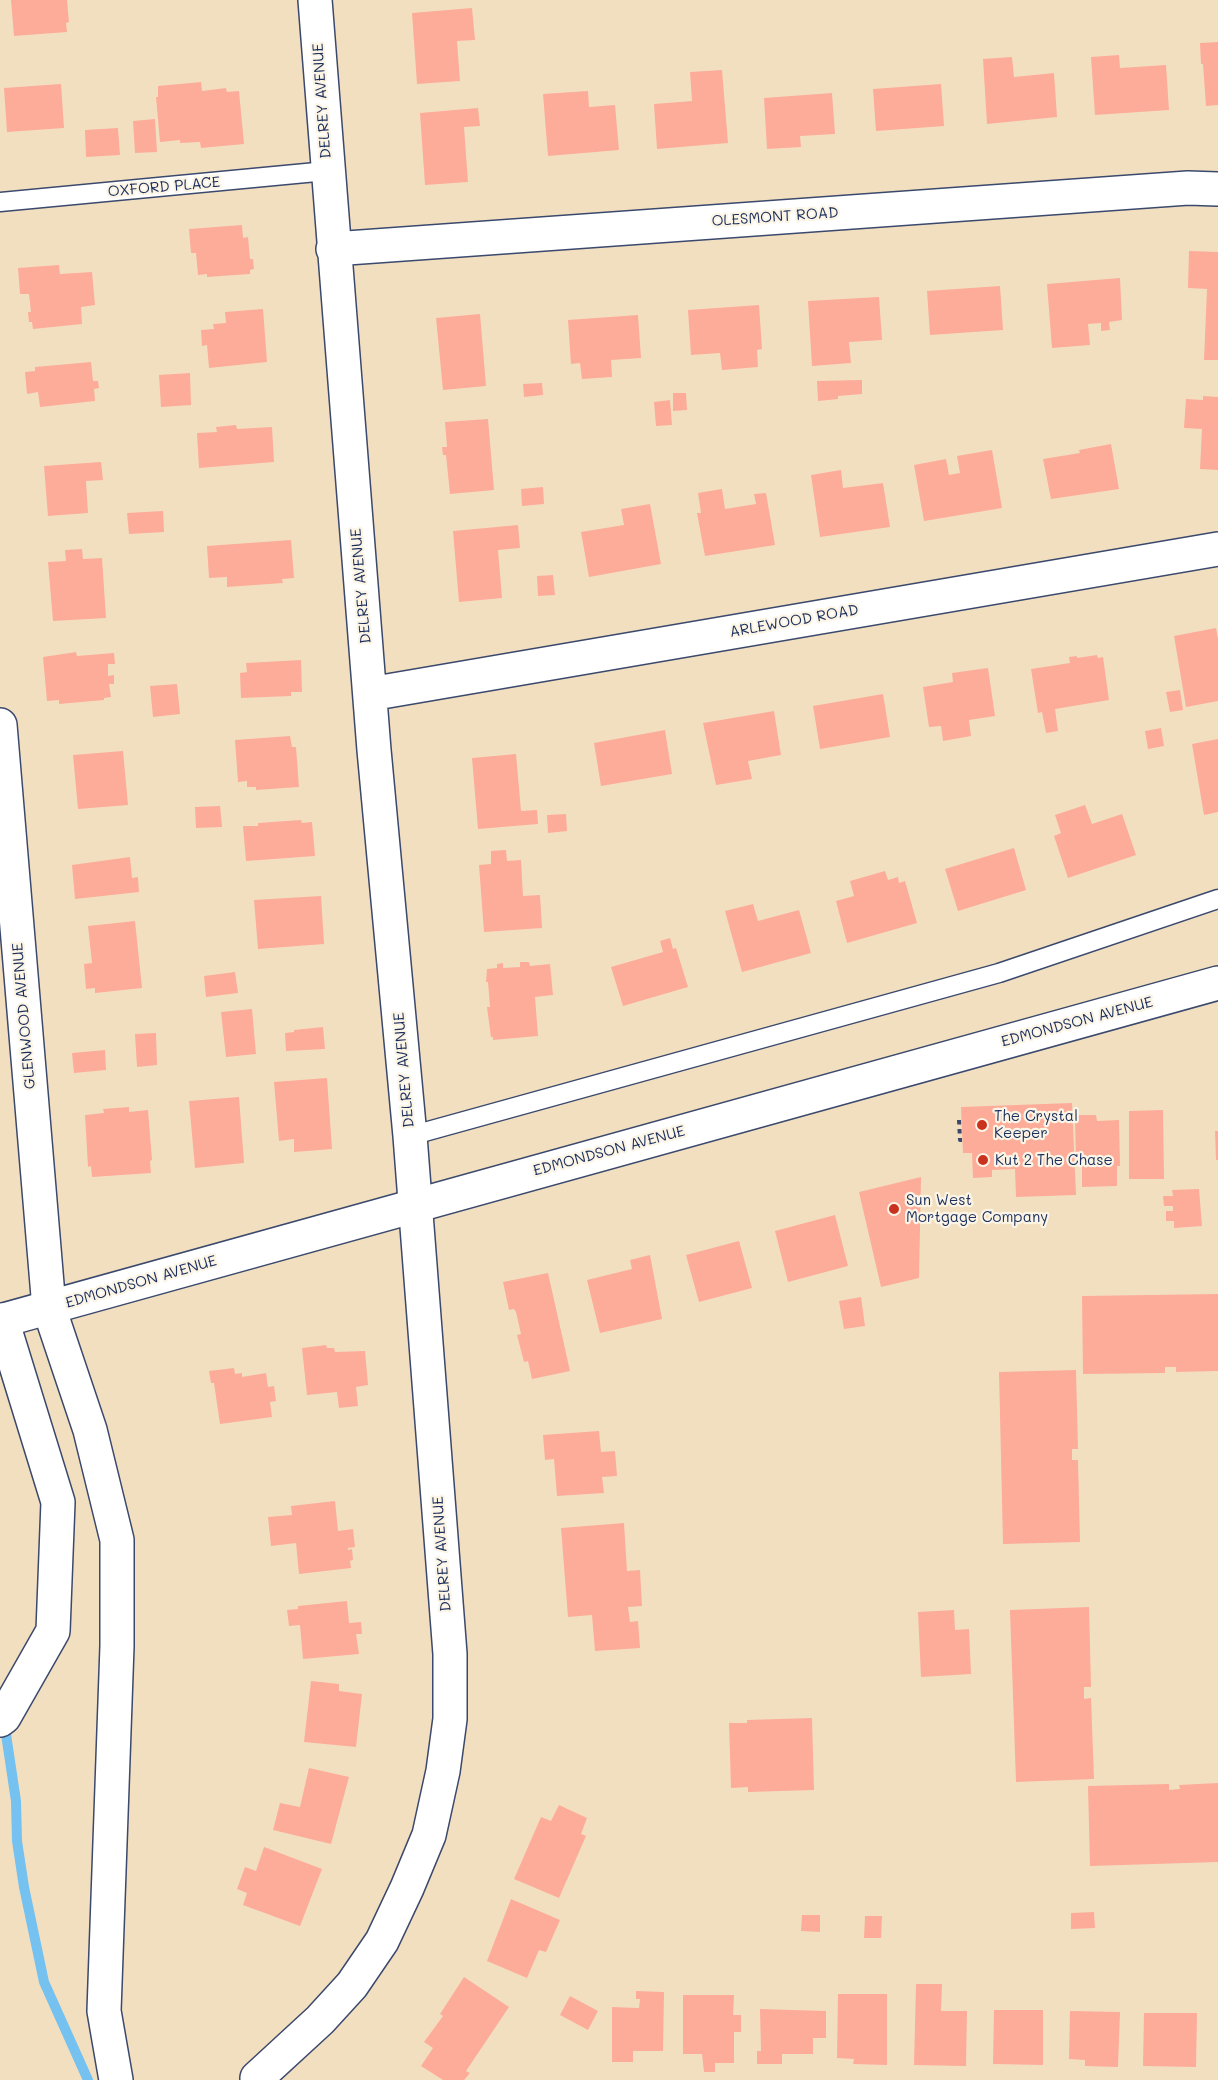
<!DOCTYPE html>
<html>
<head>
<meta charset="utf-8">
<style>
  body { margin:0 }
  canvas { display:block; background:#f2dfc0 }
</style>
</head>
<body>
<canvas width="1218" height="2080"></canvas>
<script>
const context = document.querySelector('canvas').getContext('2d');
context.lineJoin = 'round';
const shape = rows => new Path2D(rows.map(r => 'M' + r).join(''));
function strokePath(path, color, width, dash) { context.strokeStyle = color; context.lineWidth = width; context.lineCap = dash ? 'butt' : 'round'; context.setLineDash(dash || []); context.stroke(path); }
function paint(path, color) { context.fillStyle = color; context.fill(path, 'evenodd'); }
function label(font, color, halo, rows, align = 'center') {
  context.font = font + ' Mali,sans-serif'; context.lineWidth = 4.5; context.setLineDash([]); context.textBaseline = 'middle'; context.strokeStyle = halo; context.fillStyle = color; for (const [text, x, y, turn = 0] of rows) {
    context.save(); context.translate(x, y); context.rotate((+turn || 0) * Math.PI / 180); context.textAlign = isNaN(turn) ? turn : align; if (halo) context.strokeText(text, 0, 0); context.fillText(text, 0, 0); context.restore();
  }
}
const stream = shape([
  [4,1721,16,1801,17,1841,24,1887,44,1982,88,2080]
]);
const building = shape([
  [11,0,67,0,69,22,66,23,67,32,14,36],
  [472,8,475,40,457,41,460,81,417,84,412,13],
  [1218,42,1218,105,1206,106,1203,64,1201,64,1200,43],
  [1119,55,1120,68,1166,65,1169,110,1095,115,1091,57],
  [1012,57,1014,77,1054,73,1057,117,987,124,983,59],
  [722,70,728,143,657,149,654,104,692,101,690,72],
  [201,82,202,91,226,88,227,92,239,91,244,144,201,148,200,142,180,143,180,140,160,142,156,97,158,97,158,86],
  [61,84,64,128,7,132,4,88],
  [941,84,944,126,876,131,873,89],
  [588,91,589,107,615,105,619,150,548,156,543,94],
  [832,93,835,134,800,136,801,147,767,149,764,98],
  [478,108,480,126,464,127,468,182,425,185,420,113],
  [155,119,157,152,135,153,133,121],
  [118,128,120,155,86,157,85,130],
  [242,225,243,238,248,237,250,259,253,259,254,269,250,270,250,274,207,277,207,274,198,275,196,253,191,253,189,229],
  [1189,251,1218,252,1218,360,1204,360,1207,289,1188,288],
  [59,265,60,274,92,272,95,305,81,307,82,324,33,329,32,322,29,322,28,312,31,312,29,294,20,294,18,268],
  [1120,278,1122,320,1109,322,1110,330,1101,331,1101,323,1088,324,1090,345,1052,348,1047,284],
  [1000,286,1003,330,930,335,927,291],
  [879,297,882,340,849,342,851,363,812,366,808,301],
  [759,305,762,349,757,350,758,367,722,370,720,353,691,355,688,310],
  [263,309,267,362,209,368,207,345,202,346,201,330,214,329,213,324,226,323,225,312],
  [480,314,486,386,443,390,436,318],
  [638,315,641,358,611,360,612,377,582,379,580,363,571,364,568,320],
  [91,362,93,381,98,381,99,388,94,389,95,401,40,407,38,392,27,394,25,372,35,371,35,367],
  [190,373,191,405,161,407,159,375],
  [862,380,862,394,838,396,838,399,818,401,817,381],
  [542,383,543,395,524,397,523,384],
  [673,393,686,393,687,410,673,411],
  [1203,396,1218,397,1218,470,1200,469,1202,429,1184,428,1186,399,1203,400],
  [670,400,672,425,656,426,654,402],
  [488,419,494,490,450,494,446,455,443,455,442,447,447,447,445,422],
  [236,425,237,429,272,427,274,462,199,468,197,433,217,432,216,427],
  [1111,444,1119,489,1051,499,1043,459,1080,453,1079,450],
  [992,450,1002,508,924,521,914,465,946,459,949,475,960,473,957,456],
  [101,462,103,480,86,481,88,513,48,516,44,466],
  [841,470,843,488,883,483,890,527,820,537,811,475],
  [543,487,544,504,522,506,521,489],
  [722,489,725,509,756,504,754,494,766,493,775,545,705,556,697,513,701,513,698,493],
  [650,504,661,564,589,577,581,532,624,525,621,509],
  [163,511,164,532,129,534,127,513],
  [518,525,520,548,498,550,502,598,459,602,453,531],
  [291,540,294,578,282,579,283,583,227,587,227,577,209,578,207,546],
  [82,549,83,559,102,558,106,618,53,621,48,562,66,561,65,550],
  [553,575,555,595,538,596,537,576],
  [1216,628,1218,639,1218,701,1186,707,1174,636],
  [76,652,77,656,114,653,115,664,108,664,108,676,114,675,114,684,109,684,111,697,104,698,104,700,59,704,59,700,47,701,43,657],
  [1097,655,1098,658,1103,657,1109,700,1055,709,1058,731,1046,733,1042,712,1038,713,1031,669,1070,663,1069,657,1077,656,1077,658],
  [301,660,302,692,291,692,291,696,241,698,240,673,247,672,246,663],
  [988,668,995,716,969,720,971,736,943,741,941,726,929,727,923,687,953,682,952,673],
  [177,684,180,714,153,717,150,686],
  [1180,690,1183,710,1170,712,1166,692],
  [883,694,890,737,820,749,813,706],
  [774,711,781,755,748,761,752,779,716,785,703,723],
  [1161,728,1164,746,1148,749,1145,731],
  [665,730,672,774,601,786,594,743],
  [290,736,292,747,296,747,299,787,256,790,256,787,247,787,247,781,238,782,235,740],
  [1218,739,1218,812,1204,815,1192,744],
  [123,751,128,805,78,809,73,755],
  [516,754,521,811,537,810,538,824,478,829,472,758],
  [1085,805,1092,824,1122,814,1136,855,1068,878,1054,836,1061,833,1055,815],
  [220,806,222,827,196,828,195,807],
  [566,814,567,831,548,833,547,815],
  [301,820,302,823,312,822,315,856,246,861,243,826,258,826,258,823],
  [1014,848,1026,890,958,911,945,869],
  [506,850,507,861,521,860,523,896,540,895,542,928,484,932,479,865,491,864,491,851],
  [130,857,132,878,138,877,139,892,75,899,72,865],
  [885,871,888,880,898,877,899,883,905,881,917,923,847,943,836,901,854,896,850,881],
  [321,896,324,944,258,949,254,900],
  [753,904,758,921,799,910,811,953,742,972,725,911],
  [135,921,142,988,95,993,95,988,86,989,84,964,92,963,88,926],
  [670,938,673,949,676,948,688,987,623,1006,611,967,663,952,660,941],
  [520,962,529,962,530,966,550,964,553,995,535,997,538,1036,493,1040,493,1037,491,1037,487,1007,490,1007,488,982,486,982,487,969,497,968,497,964,503,963,503,968,520,967],
  [235,972,238,993,206,997,204,976],
  [252,1009,256,1054,226,1057,221,1012],
  [323,1027,325,1049,286,1051,285,1033,294,1032,294,1030],
  [156,1033,157,1065,137,1067,135,1034],
  [105,1050,106,1070,74,1073,72,1053],
  [327,1078,332,1149,294,1152,294,1139,279,1141,274,1082],
  [239,1097,244,1163,195,1168,189,1101],
  [1072,1103,1076,1195,1016,1197,1015,1169,992,1170,992,1177,973,1178,972,1153,963,1153,961,1107],
  [129,1107,129,1112,148,1110,152,1160,150,1161,151,1173,92,1177,91,1166,88,1167,85,1115,104,1113,103,1109],
  [1163,1110,1164,1179,1129,1179,1129,1111],
  [1075,1115,1096,1115,1097,1121,1119,1120,1120,1166,1117,1166,1117,1186,1082,1187,1082,1166,1076,1166],
  [1215,1131,1218,1131,1218,1160,1216,1160],
  [921,1177,919,1278,881,1287,859,1192],
  [1199,1189,1202,1226,1174,1228,1174,1221,1166,1221,1166,1211,1173,1211,1173,1206,1164,1206,1163,1196,1173,1196,1172,1190],
  [835,1215,848,1266,788,1282,775,1231],
  [739,1241,752,1288,699,1302,686,1255],
  [650,1255,662,1319,600,1333,587,1280,632,1269,630,1260],
  [548,1273,570,1371,532,1379,528,1361,524,1362,517,1335,521,1334,516,1312,514,1309,509,1310,503,1282],
  [1218,1294,1218,1371,1176,1372,1176,1367,1165,1367,1165,1373,1083,1374,1082,1296],
  [861,1297,865,1326,844,1329,839,1301],
  [326,1345,327,1348,334,1348,335,1352,365,1351,368,1385,356,1387,358,1406,339,1408,337,1392,307,1395,302,1348],
  [234,1368,235,1374,242,1373,242,1377,266,1373,268,1387,274,1386,276,1401,270,1402,272,1417,220,1424,214,1383,211,1383,209,1371],
  [1076,1370,1078,1449,1072,1449,1072,1460,1078,1460,1080,1542,1003,1544,999,1372],
  [599,1431,601,1452,615,1451,617,1476,602,1477,604,1493,557,1496,554,1459,545,1460,543,1435],
  [335,1501,338,1531,353,1529,355,1547,348,1548,348,1550,352,1549,353,1560,350,1561,351,1568,299,1574,296,1543,271,1546,268,1517,292,1515,291,1506],
  [624,1523,627,1571,640,1570,642,1606,628,1607,630,1622,638,1621,640,1648,595,1651,592,1615,568,1617,561,1528],
  [347,1601,349,1623,361,1622,362,1634,356,1634,359,1654,303,1659,300,1625,289,1626,287,1610,298,1609,298,1606],
  [1089,1607,1091,1687,1084,1687,1084,1699,1091,1698,1094,1779,1016,1782,1010,1610],
  [954,1610,955,1630,969,1629,971,1674,921,1677,918,1612],
  [311,1681,339,1684,339,1691,362,1694,356,1747,304,1742],
  [812,1718,814,1790,748,1792,748,1787,731,1788,729,1723,747,1723,747,1720],
  [309,1768,349,1777,331,1844,273,1830,280,1803,300,1807],
  [1218,1783,1218,1862,1090,1866,1088,1786,1169,1784,1169,1790,1180,1789,1179,1785],
  [559,1805,587,1818,581,1834,586,1836,559,1898,514,1879,541,1817,551,1821],
  [264,1847,322,1869,300,1926,243,1905,247,1893,237,1889,245,1867,256,1871],
  [511,1899,560,1920,546,1952,539,1950,527,1978,487,1961],
  [1094,1912,1095,1928,1071,1929,1071,1913],
  [802,1915,820,1915,820,1932,801,1931],
  [865,1916,882,1916,881,1938,864,1938],
  [464,1977,509,2007,466,2071,470,2073,464,2080,443,2080,421,2066,433,2048,424,2042,443,2016,440,2014],
  [916,1984,942,1984,941,2011,967,2011,966,2066,914,2065],
  [636,1991,664,1992,663,2051,633,2051,633,2062,612,2062,612,2007,639,2008,640,1999,636,1999],
  [838,1994,887,1994,887,2065,853,2064,854,2059,837,2058],
  [683,1995,734,1995,733,2015,741,2015,741,2032,734,2032,734,2063,715,2063,715,2072,704,2072,702,2054,683,2054],
  [570,1996,598,2011,588,2030,560,2015],
  [760,2009,826,2011,826,2038,813,2038,813,2054,782,2054,782,2064,757,2064,757,2051,761,2051],
  [994,2010,1043,2010,1043,2065,993,2064],
  [1070,2011,1120,2012,1118,2067,1085,2066,1085,2060,1069,2059],
  [1144,2013,1197,2013,1196,2067,1143,2066]
]);
const path = shape([
  [959,1120,960,1140,962,1140]
]);
const lane = shape([
  [0,202,327,171],
  [410,1136,999,973,1218,899]
]);
const street = shape([
  [333,249,1188,188,1218,189],
  [370,694,1218,549],
  [0,725,49,1308],
  [258,2080,257,2078,320,2020,352,1985,382,1941,407,1888,429,1835,443,1771,450,1719,450,1654,410,1136,374,750,315,0]
]);
const secondary = shape([
  [0,1321,1218,983]
]);
const highway = shape([
  [49,1308,90,1430,117,1540,117,1646,104,2011,116,2080],
  [0,1720,4,1717,53,1631,58,1502,2,1320]
]);
const markers = [
  [982,1125,6,"#c8321e"],
  [983,1160,6,"#c8321e"],
  [894,1209,6,"#c8321e"]
];
const streetNames = [
  ["DELREY AVENUE",322,101,-94],
  ["OXFORD PLACE",164,187,-5],
  ["OLESMONT ROAD",775,217,-4],
  ["DELREY AVENUE",361,586,-95],
  ["ARLEWOOD ROAD",794,621,-10],
  ["GLENWOOD AVENUE",24,1016,-95],
  ["EDMONDSON AVENUE",1077,1022,-15],
  ["DELREY AVENUE",404,1070,-95],
  ["EDMONDSON AVENUE",609,1151,-15],
  ["EDMONDSON AVENUE",141,1282,-16],
  ["DELREY AVENUE",442,1554,-94]
];
const poiNames = [
  ["The Crystal",994,1116],
  ["Keeper",994,1133],
  ["Kut 2 The Chase",995,1160],
  ["Sun West",906,1200],
  ["Mortgage Company",906,1217]
];
strokePath(stream, '#75c1ef', 10);
paint(building, '#fdac9a');
strokePath(lane, '#3b496d', 21);
strokePath(street, '#3b496d', 36);
strokePath(secondary, '#3b496d', 36);
strokePath(highway, '#3b496d', 36);
strokePath(path, '#3b496d', 4, [4.5, 4.5]);
strokePath(lane, '#fff', 18);
strokePath(street, '#fff', 33);
strokePath(secondary, '#fff', 33);
strokePath(highway, '#fff', 33);
for (const [x, y, r, color] of markers) { const dot = new Path2D(); dot.arc(x, y, r, 0, 2 * Math.PI); context.fillStyle = color; context.fill(dot); strokePath(dot, '#fcf5e5', 2); }
label('15px', '#1b2f5e', '#fcf5e5', streetNames);
label('15px', '#1b2f5e', '#fcf5e5', poiNames, 'left');
</script>
</body>
</html>
